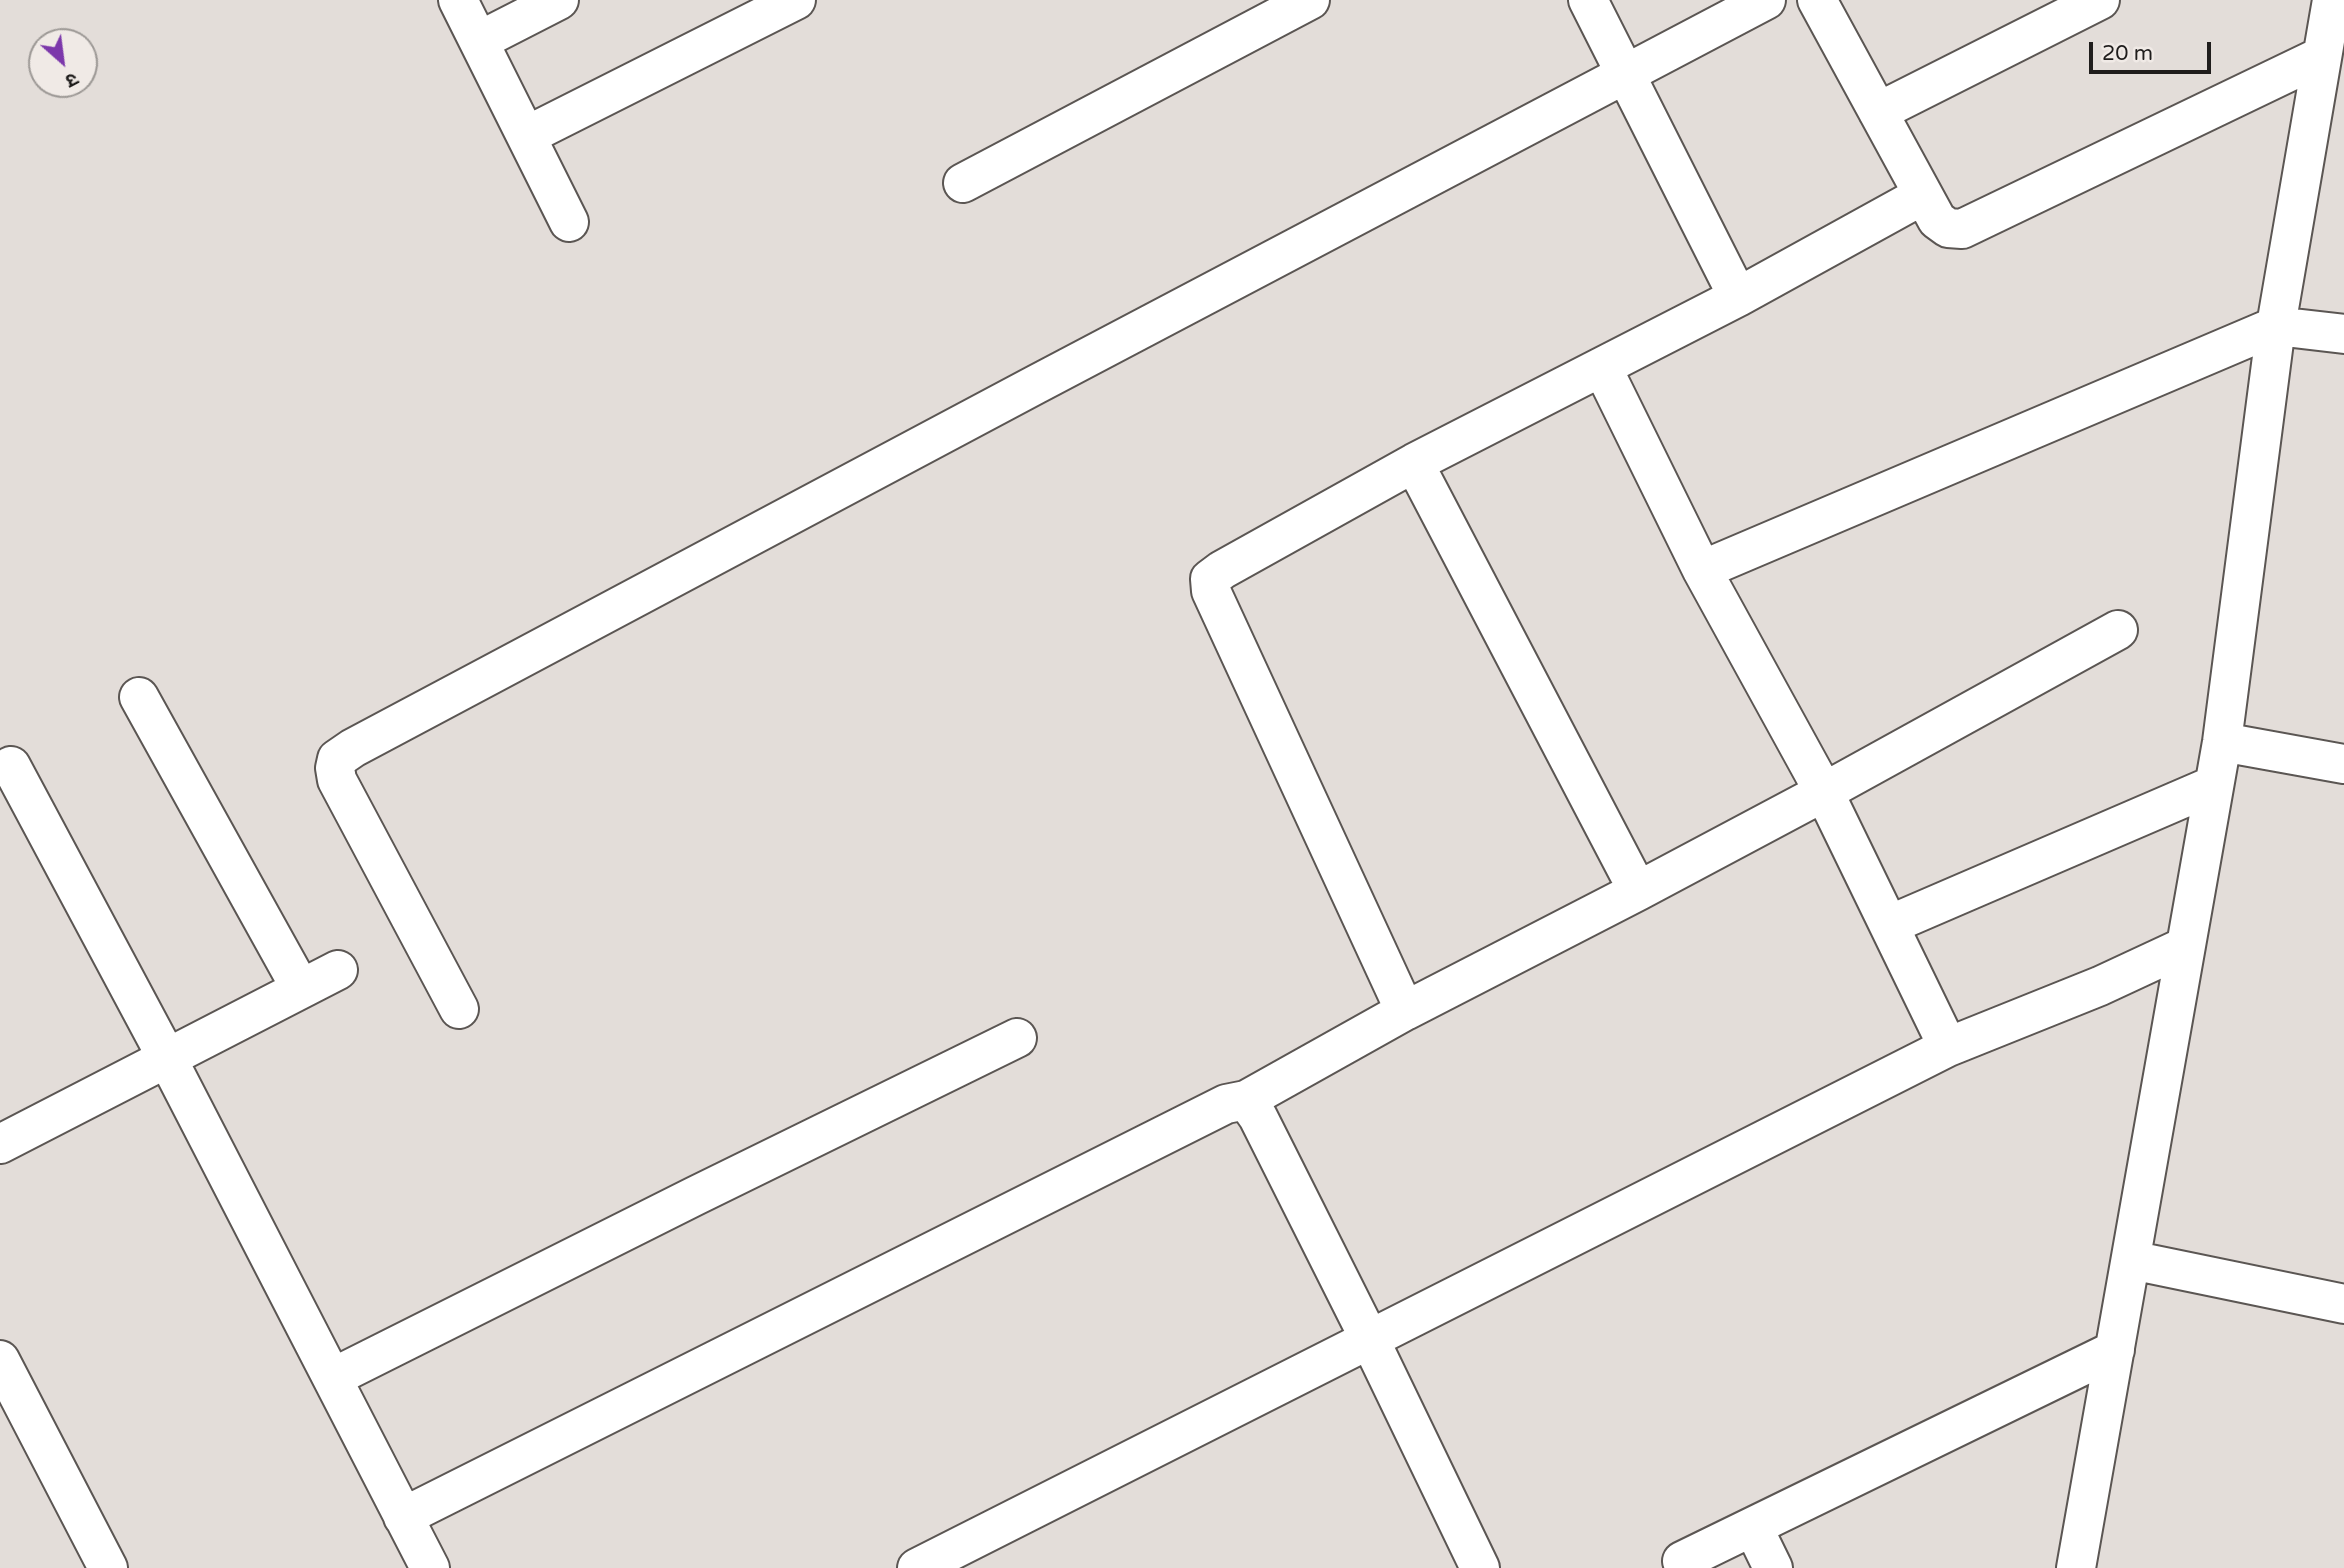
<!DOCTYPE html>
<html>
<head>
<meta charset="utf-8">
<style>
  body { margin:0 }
  #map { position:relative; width:2344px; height:1568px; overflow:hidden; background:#e3ddd9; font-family:"Varela Round","Noto Sans Devanagari",sans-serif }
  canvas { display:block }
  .north { position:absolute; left:28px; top:28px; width:70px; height:70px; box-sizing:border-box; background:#f0eae6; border:2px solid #9c9895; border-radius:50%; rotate:152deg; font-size:19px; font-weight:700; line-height:28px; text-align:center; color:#1f1d1c }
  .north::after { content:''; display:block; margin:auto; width:24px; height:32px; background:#7c38ab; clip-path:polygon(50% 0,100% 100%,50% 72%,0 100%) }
  .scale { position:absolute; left:2089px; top:42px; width:122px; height:32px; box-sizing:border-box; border:4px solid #1f1d1c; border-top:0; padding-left:9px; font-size:21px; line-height:24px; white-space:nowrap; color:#1f1d1c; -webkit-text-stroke:5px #f0eae6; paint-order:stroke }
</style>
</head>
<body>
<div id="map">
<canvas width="2344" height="1568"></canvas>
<div class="north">उ</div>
<div class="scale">20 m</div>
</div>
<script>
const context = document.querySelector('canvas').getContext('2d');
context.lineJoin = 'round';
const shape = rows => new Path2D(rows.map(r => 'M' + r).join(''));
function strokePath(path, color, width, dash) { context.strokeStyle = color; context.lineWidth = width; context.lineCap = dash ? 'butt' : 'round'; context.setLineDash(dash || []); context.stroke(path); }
const minor = shape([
  [458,0,569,222],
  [1588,0,1738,297],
  [1817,0,1937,220,1948,228,1962,229,2322,56],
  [479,41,559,0],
  [1878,112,2100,0],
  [526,136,796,0],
  [963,183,1310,0],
  [1602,367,1702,570,1824,792,1948,1047],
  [1414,463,1638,891],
  [1702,570,2276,326,2344,334],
  [139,697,301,989],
  [2222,742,2344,764],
  [11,766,167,1058,430,1568],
  [1889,925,2214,785],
  [459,1009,337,780,335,768,337,759,353,748,1035,385,1766,0],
  [1405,1011,1211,591,1210,579,1222,570,1414,463,1738,297,1923,195],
  [1246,1100,1405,1011,1638,891,1824,792,2118,630],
  [0,1144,338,970],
  [2131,1260,2344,1304],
  [0,1360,108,1568],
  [332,1378,695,1196,1017,1038],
  [403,1517,1226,1104,1246,1100,1258,1117,1369,1338,1480,1568],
  [1753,1527,1773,1568],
  [1682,1561,2115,1350],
  [917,1568,1948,1047,2100,986,2186,946],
  [2076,1568,2222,742,2276,326,2332,0]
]);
strokePath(minor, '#5b5653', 42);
strokePath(minor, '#fff', 38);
</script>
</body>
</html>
